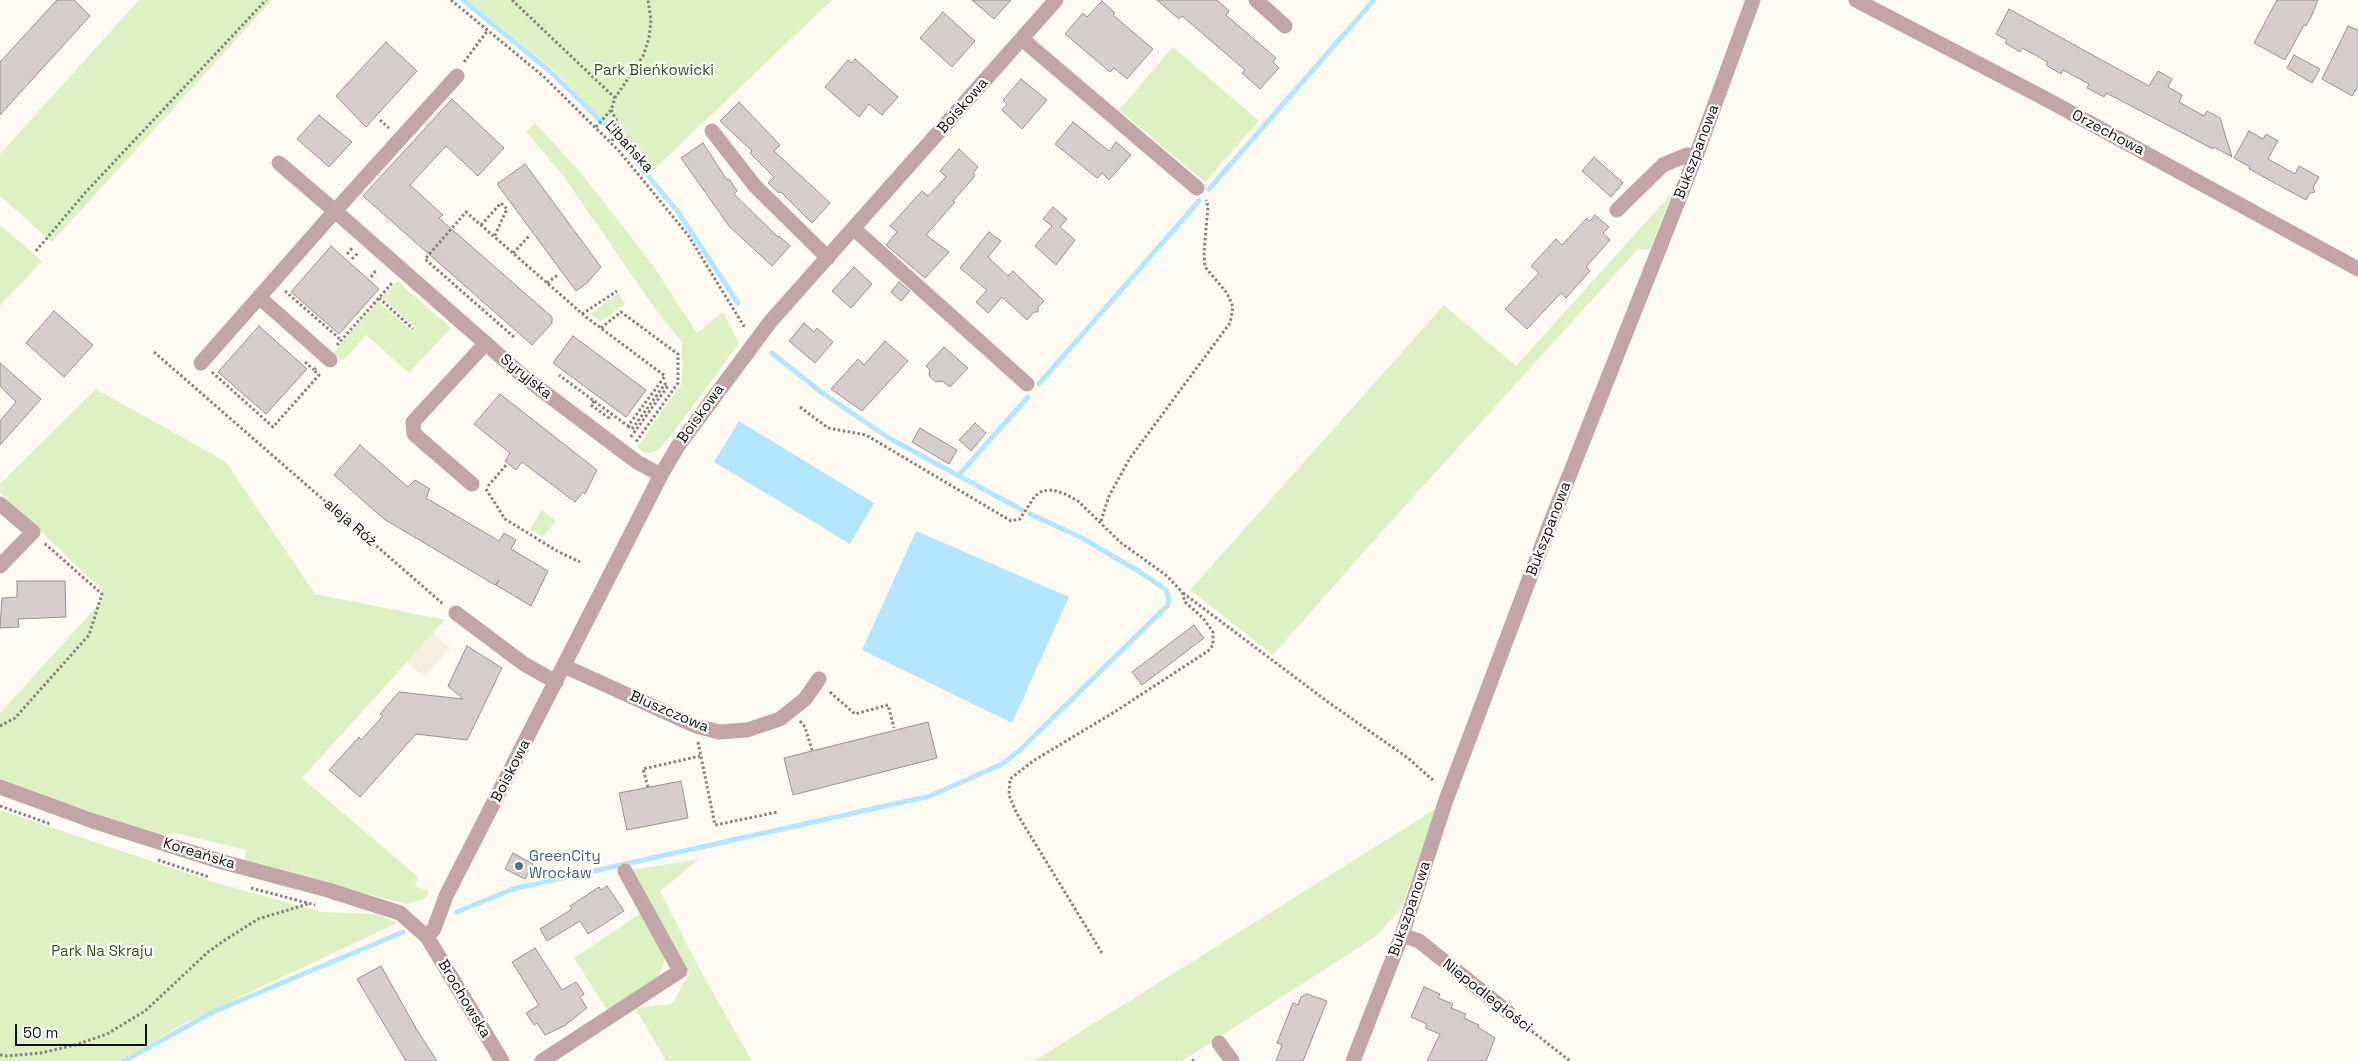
<!DOCTYPE html>
<html>
<head>
<meta charset="utf-8">
<style>
  body { margin:0 }
  #map { position:relative; width:2358px; height:1061px; overflow:hidden; background:#fffaf2; font-family:"Space Grotesk",sans-serif }
  canvas { display:block }
  .scale { position:absolute; left:15px; top:1024px; width:132px; height:22px; box-sizing:border-box; border:2px solid #12100e; border-top:0; padding-left:6px; font-size:15px; line-height:18px; white-space:nowrap; color:#12100e; -webkit-text-stroke:4px #fff; paint-order:stroke }
</style>
</head>
<body>
<div id="map">
<canvas width="2358" height="1061"></canvas>
<div class="scale">50 m</div>
</div>
<script>
const context = document.querySelector('canvas').getContext('2d');
context.lineJoin = 'round';
function paint(path, color) { context.fillStyle = color; context.fill(path, 'evenodd'); }
const shape = rows => new Path2D(rows.map(r => 'M' + r).join(''));
function strokePath(path, color, width, dash) { context.strokeStyle = color; context.lineWidth = width; context.lineCap = dash ? 'butt' : 'round'; context.setLineDash(dash || []); context.stroke(path); }
function label(font, color, halo, rows, align = 'center') {
  context.font = font + ' "Space Grotesk",sans-serif'; context.lineWidth = 4.5; context.setLineDash([]); context.textBaseline = 'middle'; context.strokeStyle = halo; context.fillStyle = color; for (const [text, x, y, turn = 0] of rows) {
    context.save(); context.translate(x, y); context.rotate((+turn || 0) * Math.PI / 180); context.textAlign = isNaN(turn) ? turn : align; if (halo) context.strokeText(text, 0, 0); context.fillText(text, 0, 0); context.restore();
  }
}
const built = shape([
  [433,633,450,648,425,677,407,663]
]);
const green = shape([
  [139,0,272,0,52,242,0,196,0,154],
  [467,0,832,0,650,173,618,136,554,70],
  [1173,47,1259,121,1205,182,1119,110],
  [535,123,581,173,652,264,697,333,723,312,739,343,673,433,658,450,650,453,644,452,637,447,682,383,682,342,658,313,562,174,526,132],
  [1672,193,1650,250,1638,249,1368,547,1273,655,1190,590,1444,305,1516,366],
  [0,225,42,261,0,306],
  [397,281,451,328,409,373,366,335,344,360,341,360,333,353,378,301,412,331,416,328,382,298],
  [618,293,625,304,601,321,590,314],
  [96,389,226,462,315,594,445,620,302,778,418,877,415,886,428,891,426,898,406,904,244,862,246,850,176,833,155,834,0,781,0,713,100,603,104,592,0,492,0,484],
  [542,510,556,521,543,537,530,529],
  [1440,806,1400,910,1375,937,1182,1061,1034,1061],
  [0,810,216,883,323,912,377,914,397,923,185,1023,119,1061,0,1061],
  [699,859,660,891,699,968,752,1061,666,1061,635,1008,672,1004,689,974,632,870],
  [641,913,665,958,659,977,607,1010,574,958]
]);
const water = shape([
  [739,421,874,503,850,544,714,462],
  [916,531,1069,597,1012,723,862,650]
]);
const stream = shape([
  [463,0,551,72,611,131],
  [615,136,678,212,738,303],
  [1209,189,1374,0],
  [772,353,821,392,889,438,1022,510],
  [1039,384,1199,201],
  [958,476,1028,397],
  [457,912,513,889,930,796,1002,764,1020,750,1167,606,1169,599,1166,590,1140,572,1082,538,1030,514],
  [124,1061,213,1012,403,932]
]);
const building = shape([
  [57,0,74,0,90,16,0,115,0,62,57,0],
  [972,0,1011,0,994,19,972,0],
  [1157,0,1217,0,1229,11,1226,15,1276,58,1273,62,1279,68,1260,89,1242,73,1245,70,1182,16,1179,19,1157,0],
  [2277,0,2318,0,2311,17,2306,26,2304,25,2285,60,2254,43,2277,0],
  [1102,1,1115,13,1113,15,1153,49,1127,79,1114,68,1110,72,1065,34,1083,13,1087,17,1102,1],
  [2009,9,2149,86,2158,71,2172,79,2168,87,2182,95,2179,102,2204,116,2207,111,2220,118,2232,157,2214,147,2213,149,2116,98,2106,93,2104,97,2087,88,2089,84,2063,70,2061,74,2046,65,2048,62,2022,48,2020,52,2005,43,2007,40,1996,34,2009,9],
  [943,12,975,41,952,67,920,38,943,12],
  [2348,26,2358,30,2358,86,2352,96,2322,79,2348,26],
  [386,42,417,71,366,127,336,96,386,42],
  [2294,55,2320,69,2312,83,2287,68,2294,55],
  [855,59,898,97,882,115,869,104,859,117,825,87,848,60,852,63,855,59],
  [1021,79,1047,100,1022,129,1002,110,1007,104,1003,100,1021,79],
  [452,99,504,148,478,176,446,146,410,185,443,215,439,218,552,317,552,323,532,345,363,196,452,99],
  [739,102,780,145,774,151,830,203,812,223,781,192,779,193,768,183,774,177,750,153,752,151,720,121,739,102],
  [319,115,352,142,329,167,297,139,319,115],
  [1073,122,1109,151,1116,142,1131,155,1109,180,1102,173,1097,178,1055,144,1073,122],
  [2249,131,2263,139,2266,134,2278,141,2268,159,2295,174,2299,166,2319,177,2313,187,2315,192,2310,193,2306,200,2249,169,2250,167,2234,158,2249,131],
  [703,143,727,180,729,179,737,191,734,194,778,237,779,236,790,246,772,266,729,226,681,158,703,143],
  [959,149,978,167,973,173,975,176,953,201,955,202,926,235,949,252,925,278,886,245,897,232,890,226,922,191,928,196,946,177,940,171,959,149],
  [1594,157,1623,183,1611,197,1582,171,1594,157],
  [525,164,601,267,587,283,576,291,497,184,525,164],
  [1053,207,1067,219,1060,227,1075,240,1056,265,1035,246,1052,226,1043,219,1053,207],
  [1595,215,1609,227,1603,233,1610,240,1586,267,1590,271,1566,298,1561,293,1527,329,1505,309,1539,273,1531,266,1556,239,1562,245,1587,218,1590,221,1595,215],
  [989,232,1001,241,988,257,1008,276,1013,271,1044,301,1038,307,1038,312,1034,312,1027,320,1002,297,988,313,976,302,987,290,960,268,989,232],
  [331,246,379,289,339,334,291,292,331,246],
  [854,267,872,284,851,308,832,291,854,267],
  [899,282,910,291,901,301,891,292,899,282],
  [54,311,93,345,64,377,26,343,54,311],
  [804,323,814,332,817,328,833,342,815,363,789,341,804,323],
  [259,326,307,369,266,414,218,372,259,326],
  [573,336,646,390,626,417,553,363,573,336],
  [885,341,908,361,862,411,831,389,858,359,864,365,885,341],
  [944,347,968,368,950,387,942,381,936,382,929,376,930,370,926,366,944,347],
  [0,363,41,399,0,445,0,421,16,402,0,386,0,363],
  [500,394,597,470,585,494,583,492,575,502,522,462,516,470,505,461,510,453,474,424,500,394],
  [975,423,986,433,971,451,959,440,975,423],
  [920,428,957,450,949,464,912,442,920,428],
  [360,445,408,487,415,480,430,489,426,498,499,541,504,533,516,540,511,549,548,571,531,606,496,585,499,580,495,585,384,519,334,475,360,445],
  [17,581,65,581,66,617,18,619,19,627,0,628,2,598,17,597,17,581],
  [1194,625,1204,638,1142,685,1132,672,1194,625],
  [467,646,502,668,467,740,416,734,360,797,329,770,359,737,361,740,383,716,380,714,399,692,463,699,448,686,467,646],
  [928,722,937,758,793,795,784,758,928,722],
  [681,781,688,818,627,830,619,793,681,781],
  [513,853,533,864,525,879,505,869,513,853],
  [607,886,624,911,588,934,580,921,547,941,540,929,572,909,570,906,599,887,601,890,607,886],
  [535,948,562,990,576,982,584,994,580,997,587,1008,564,1026,545,1035,537,1023,534,1025,526,1013,539,1005,512,962,535,948],
  [381,966,417,1030,437,1061,406,1061,357,979,381,966],
  [1424,987,1440,994,1438,998,1453,1004,1451,1008,1466,1014,1464,1018,1479,1025,1478,1027,1495,1038,1486,1061,1427,1061,1440,1034,1425,1028,1427,1024,1411,1017,1424,987],
  [1307,994,1327,1001,1303,1061,1276,1061,1282,1045,1277,1043,1293,1003,1298,1005,1301,997,1307,994]
]);
const path = shape([
  [451,0,543,76,619,151,688,235,745,328],
  [512,0,615,98],
  [464,62,488,30],
  [611,110,616,119,612,144],
  [380,120,389,128],
  [596,127,611,110,615,98,643,56,649,38,651,20,648,0],
  [481,225,501,203,507,209,494,237],
  [36,251,84,194,266,0],
  [513,253,530,235],
  [347,254,353,247],
  [352,259,359,252],
  [371,277,377,269],
  [547,283,559,274],
  [285,291,341,340],
  [379,298,413,329],
  [582,314,617,291],
  [601,328,621,312,678,354,678,383,636,442],
  [514,337,425,259,466,212,586,317,665,376,628,426,559,375],
  [337,345,393,282],
  [154,352,443,604],
  [305,362,314,370],
  [212,372,273,427,319,375,314,370,316,368],
  [594,401,591,405,609,418,607,420],
  [800,407,828,428,866,435,1011,521,1020,519,1035,496,1042,491,1053,490,1065,494,1078,501,1120,542,1167,576,1182,592,1185,602,1203,618,1213,632,1213,645,1208,651,1116,711,1033,761,1010,779,1009,795,1016,812,1102,953],
  [628,426,632,429,665,384,668,386,630,438],
  [488,486,507,464],
  [486,489,505,519,557,551,580,562],
  [1101,521,1109,496,1130,458,1230,323,1233,307,1227,293,1205,267,1204,252,1208,206,1206,200],
  [1183,593,1328,702,1408,758,1435,782],
  [830,692,855,714,888,705,894,728],
  [800,721,805,727,812,750],
  [0,726,15,718,89,635,102,594,43,542],
  [698,742,715,825,778,812],
  [648,787,643,769,700,756],
  [0,806,50,824],
  [158,860,209,877],
  [251,888,315,905],
  [1520,1022,1570,1061],
  [0,1055,7,1056,41,1053,75,1045,107,1034,145,1011,208,952,225,940,258,919,308,904],
  [1192,1061,1195,1059]
]);
const minor = shape([
  [1256,0,1285,26],
  [1856,0,2044,98,2358,269],
  [1022,39,1197,188],
  [712,131,755,186,828,258],
  [279,163,335,211,457,76],
  [1617,210,1663,165,1687,155,1696,156],
  [854,229,1027,384],
  [259,297,330,360],
  [201,363,335,211,524,377,637,462,661,475],
  [472,484,414,434,413,422,486,343],
  [0,504,33,532,0,566],
  [456,613,524,664,556,682],
  [564,666,696,726,719,732,747,730,780,719,805,699,819,679],
  [0,787,93,821,219,861,328,890,400,913,427,937,502,1061],
  [1402,935,1419,941,1508,1012],
  [427,937,434,929,446,896,661,475,678,446,770,322,1056,0],
  [1219,1043,1232,1061],
  [542,1061,680,971,625,871],
  [1353,1061,1402,935,1446,800,1550,524,1696,156,1753,0]
]);
const markers = [
  [519,866,5,"#5c6f8a"]
];
const parkNames = [
  ["Park Bieńkowicki",654,71],
  ["Park Na Skraju",102,952]
];
const streetNames = [
  ["Boiskowa",963,106,-49],
  ["Orzechowa",2108,133,28],
  ["Libańska",629,147,48],
  ["Bukszpanowa",1697,152,-69],
  ["Syryjska",526,377,39],
  ["Boiskowa",701,414,-54],
  ["aleja Róż",350,523,41],
  ["Bukszpanowa",1549,529,-69],
  ["Bluszczowa",669,712,23],
  ["Boiskowa",511,771,-63],
  ["Koreańska",199,854,17],
  ["Bukszpanowa",1410,909,-71],
  ["Niepodległości",1487,996,38],
  ["Brochowska",464,999,59]
];
const serviceNames = [
  ["GreenCity",529,857],
  ["Wrocław",529,874]
];
paint(built, '#f6eee0');
paint(green, '#ddf1c4');
paint(water, '#b4e6fe');
strokePath(stream, '#b4e6fe', 5);
paint(building, '#d7cdcc');
strokePath(building, '#9a9190', 1);
strokePath(path, '#86837e', 3, [2.5, 2.5]);
strokePath(minor, '#c2a5a6', 15);
for (const [x, y, r, color] of markers) { const dot = new Path2D(); dot.arc(x, y, r, 0, 2 * Math.PI); context.fillStyle = color; context.fill(dot); strokePath(dot, '#fff', 2); }
label('15px', '#3a4e16', '#fff', parkNames);
label('15px', '#12100e', '#fff', streetNames);
label('15px', '#4e5e75', '#fff', serviceNames, 'left');
</script>
</body>
</html>
